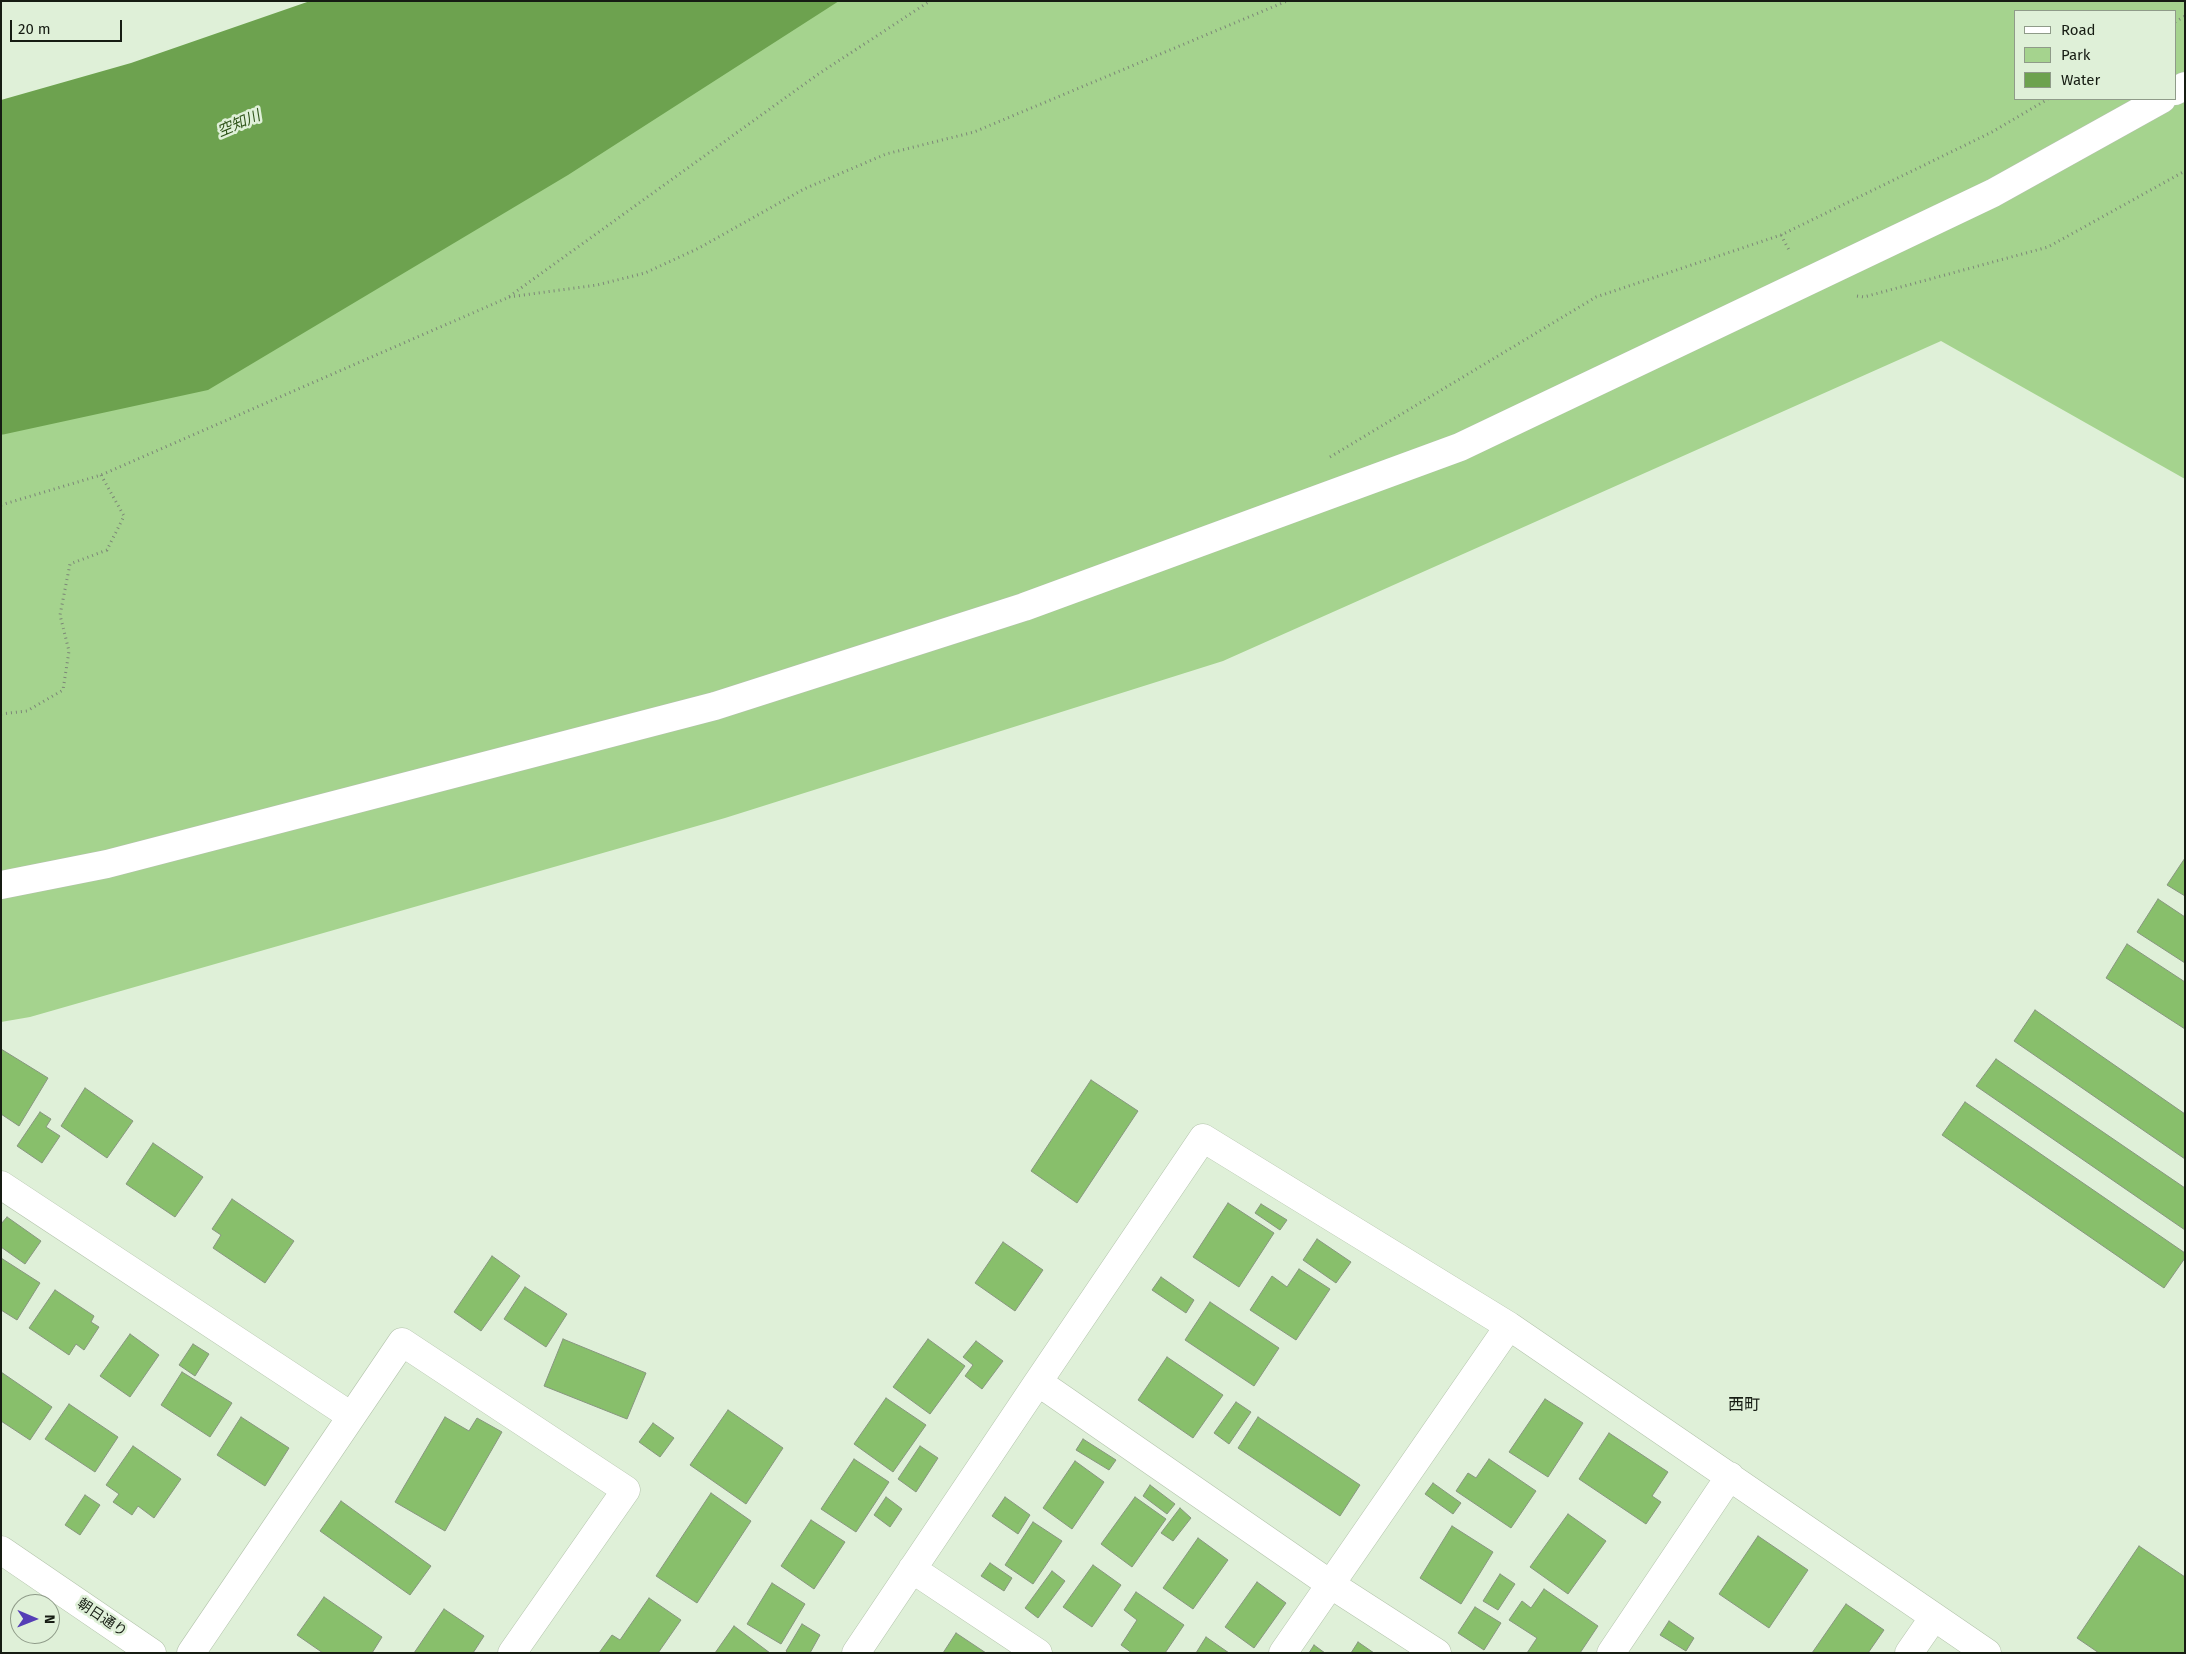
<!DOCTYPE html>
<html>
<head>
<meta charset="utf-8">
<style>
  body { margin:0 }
  #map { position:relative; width:2186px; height:1654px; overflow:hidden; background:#dff0d8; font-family:"Fira Sans",sans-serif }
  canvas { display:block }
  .frame { position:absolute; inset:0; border:2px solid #161c13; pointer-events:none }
  .legend { position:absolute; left:2014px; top:10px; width:162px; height:90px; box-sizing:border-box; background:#dff0d8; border:1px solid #8f9b89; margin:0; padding:6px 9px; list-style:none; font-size:15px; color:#161c13 }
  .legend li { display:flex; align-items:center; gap:10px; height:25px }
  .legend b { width:25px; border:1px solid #8f9b89 }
  .north { position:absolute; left:10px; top:1594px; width:50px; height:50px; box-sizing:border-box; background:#dff0d8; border:1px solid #8f9b89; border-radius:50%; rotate:91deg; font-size:14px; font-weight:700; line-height:20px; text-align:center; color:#161c13 }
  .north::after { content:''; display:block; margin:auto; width:18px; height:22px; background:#553eb6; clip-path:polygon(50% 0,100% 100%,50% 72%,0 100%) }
  .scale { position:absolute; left:10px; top:20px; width:112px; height:22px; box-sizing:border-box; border:2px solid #161c13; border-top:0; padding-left:6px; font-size:15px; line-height:18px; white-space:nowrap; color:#161c13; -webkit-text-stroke:4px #dff0d8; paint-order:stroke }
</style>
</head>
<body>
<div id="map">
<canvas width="2186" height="1654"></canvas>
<div class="frame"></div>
<ul class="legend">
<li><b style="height:6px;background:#fff"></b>Road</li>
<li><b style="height:14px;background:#a5d38e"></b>Park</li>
<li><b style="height:14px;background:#6da24f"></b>Water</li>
</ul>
<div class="north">N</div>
<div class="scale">20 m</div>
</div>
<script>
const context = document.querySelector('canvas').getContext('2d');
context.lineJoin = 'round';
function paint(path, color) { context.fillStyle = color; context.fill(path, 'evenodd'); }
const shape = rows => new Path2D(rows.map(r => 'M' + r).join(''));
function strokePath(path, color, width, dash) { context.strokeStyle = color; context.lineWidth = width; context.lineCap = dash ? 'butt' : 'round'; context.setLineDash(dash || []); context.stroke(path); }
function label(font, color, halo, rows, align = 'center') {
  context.font = font + ' "Fira Sans","Noto Sans JP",sans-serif'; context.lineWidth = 5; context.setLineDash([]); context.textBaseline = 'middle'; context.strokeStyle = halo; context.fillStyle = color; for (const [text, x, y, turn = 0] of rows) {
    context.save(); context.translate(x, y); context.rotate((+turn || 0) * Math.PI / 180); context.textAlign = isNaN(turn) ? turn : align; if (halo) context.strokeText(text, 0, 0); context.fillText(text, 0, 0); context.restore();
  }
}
const green = shape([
  [802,1,2185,1,2185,479,1941,341,1223,661,725,818,30,1017,1,1022,1,435,146,382],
  [2015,11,2175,11,2175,99,2015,99]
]);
const water = shape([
  [310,1,839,1,568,175,208,390,1,435,1,100,131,63]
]);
const building = shape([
  [2185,858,2185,896,2167,885,2185,858],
  [2158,899,2185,917,2185,963,2137,932,2158,899],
  [2127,944,2185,982,2185,1029,2106,978,2127,944],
  [2035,1010,2185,1114,2185,1159,2014,1041,2035,1010],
  [1,1049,48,1078,19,1126,1,1114,1,1049],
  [1996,1059,2185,1188,2185,1230,1976,1086,1996,1059],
  [1091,1080,1138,1111,1077,1203,1031,1171,1091,1080],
  [85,1088,133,1121,107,1158,61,1126,85,1088],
  [1965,1102,2185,1253,2185,1258,2164,1288,1942,1135,1965,1102],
  [40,1112,51,1119,46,1127,60,1136,42,1163,17,1146,40,1112],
  [153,1143,203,1177,175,1217,126,1184,153,1143],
  [232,1199,294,1241,265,1283,213,1248,221,1235,212,1229,232,1199],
  [1228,1203,1274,1233,1239,1287,1193,1257,1228,1203],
  [1261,1204,1287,1220,1280,1230,1255,1213,1261,1204],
  [7,1217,41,1241,25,1264,1,1247,1,1224,7,1217],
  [1317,1239,1351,1262,1336,1283,1303,1260,1317,1239],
  [1003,1242,1043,1270,1015,1311,975,1283,1003,1242],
  [492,1256,520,1276,481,1331,454,1312,492,1256],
  [1,1258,40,1283,17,1320,1,1310,1,1258],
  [1299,1269,1330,1289,1296,1340,1250,1310,1272,1276,1287,1287,1299,1269],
  [1161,1277,1194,1300,1186,1313,1152,1290,1161,1277],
  [525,1287,567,1314,546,1347,504,1319,525,1287],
  [55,1290,94,1316,91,1322,99,1327,84,1350,76,1344,69,1355,29,1328,55,1290],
  [1210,1302,1279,1348,1254,1386,1185,1340,1210,1302],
  [130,1334,159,1355,130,1397,100,1376,130,1334],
  [563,1339,646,1373,627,1419,544,1386,563,1339],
  [928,1339,965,1366,930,1414,893,1387,928,1339],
  [976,1341,1003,1361,982,1389,965,1376,973,1365,963,1357,976,1341],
  [193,1344,209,1354,195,1376,179,1365,193,1344],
  [1167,1357,1223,1395,1193,1438,1138,1400,1167,1357],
  [1,1372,52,1407,30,1440,1,1421,1,1372],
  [182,1372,232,1403,210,1437,161,1405,182,1372],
  [886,1398,926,1425,893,1472,854,1444,886,1398],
  [1545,1399,1583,1423,1548,1477,1509,1452,1545,1399],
  [1236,1402,1251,1412,1229,1444,1214,1433,1236,1402],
  [69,1404,118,1437,95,1472,45,1439,69,1404],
  [728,1410,783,1448,746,1504,690,1465,728,1410],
  [241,1417,289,1448,265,1486,217,1455,241,1417],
  [445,1417,469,1431,477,1418,502,1432,445,1531,395,1502,445,1417],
  [1258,1417,1360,1485,1340,1516,1238,1448,1258,1417],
  [653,1423,674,1438,660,1457,639,1442,653,1423],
  [1609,1433,1668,1472,1652,1496,1661,1502,1646,1524,1579,1479,1609,1433],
  [1083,1439,1116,1460,1109,1470,1076,1450,1083,1439],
  [133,1446,181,1479,154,1518,138,1506,132,1515,113,1502,119,1494,106,1485,133,1446],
  [920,1446,938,1458,916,1492,898,1479,920,1446],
  [854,1459,889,1482,856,1532,821,1509,854,1459],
  [1489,1459,1536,1491,1511,1528,1456,1491,1468,1473,1476,1478,1489,1459],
  [1075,1461,1104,1482,1072,1529,1043,1508,1075,1461],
  [1433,1483,1461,1503,1453,1514,1425,1494,1433,1483],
  [1150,1485,1175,1504,1167,1514,1143,1496,1150,1485],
  [711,1493,751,1521,697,1603,656,1576,711,1493],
  [85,1495,100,1505,80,1535,65,1525,85,1495],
  [886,1497,902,1509,890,1527,874,1515,886,1497],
  [1005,1497,1030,1515,1018,1534,992,1516,1005,1497],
  [1135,1497,1166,1519,1132,1567,1101,1544,1135,1497],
  [341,1501,431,1566,410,1595,320,1531,341,1501],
  [1180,1508,1191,1518,1173,1541,1161,1533,1180,1508],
  [1568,1514,1606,1541,1568,1594,1530,1567,1568,1514],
  [811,1520,845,1542,814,1589,781,1566,811,1520],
  [1033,1522,1062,1541,1033,1584,1005,1565,1033,1522],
  [1452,1526,1493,1552,1461,1604,1420,1578,1452,1526],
  [1758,1536,1808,1570,1769,1628,1719,1594,1758,1536],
  [1198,1538,1228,1560,1193,1609,1163,1588,1198,1538],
  [2139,1546,2185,1577,2185,1653,2099,1653,2077,1638,2139,1546],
  [990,1563,1012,1578,1004,1591,981,1576,990,1563],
  [1093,1565,1121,1585,1092,1627,1063,1607,1093,1565],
  [1052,1571,1065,1581,1038,1618,1025,1608,1052,1571],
  [1500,1574,1515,1584,1498,1610,1483,1601,1500,1574],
  [1257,1582,1286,1603,1254,1648,1225,1627,1257,1582],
  [772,1583,805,1604,781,1644,747,1624,772,1583],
  [1544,1589,1598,1626,1580,1653,1527,1653,1537,1638,1509,1620,1522,1601,1531,1608,1544,1589],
  [1136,1592,1184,1625,1165,1653,1132,1653,1121,1645,1137,1620,1124,1610,1136,1592],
  [324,1597,382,1637,372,1653,323,1653,297,1635,324,1597],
  [649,1598,681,1620,658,1653,599,1653,612,1635,620,1640,649,1598],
  [1846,1604,1884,1630,1868,1653,1812,1653,1846,1604],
  [1475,1607,1501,1623,1484,1650,1458,1633,1475,1607],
  [444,1609,484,1636,473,1653,414,1653,444,1609],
  [1669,1621,1694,1638,1686,1651,1660,1635,1669,1621],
  [802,1624,820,1635,810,1653,788,1653,786,1651,802,1624],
  [734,1626,770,1653,715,1653,734,1626],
  [956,1633,986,1653,943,1653,956,1633],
  [1206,1637,1229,1653,1196,1653,1206,1637],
  [1358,1642,1374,1653,1351,1653,1358,1642],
  [1314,1645,1325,1653,1309,1653,1314,1645]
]);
const path = shape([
  [2175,22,2185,16],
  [1781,235,1790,252],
  [1857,296,1864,297,2048,247,2185,171],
  [509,297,597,285,645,273,699,248,804,189,886,154,974,132,1287,1],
  [1330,457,1596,297,1781,235,1992,132,2048,99],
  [1,505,101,475,507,298,817,75,930,1],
  [1,714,27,711,63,690,69,651,60,615,70,564,107,550,124,516,101,475]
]);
const minor = shape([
  [2175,91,2185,86],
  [1,885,107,864,715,706,1024,607,1460,447,1993,193,2162,99],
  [1,1185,351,1416],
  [1038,1382,1203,1138,1509,1326,1987,1653],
  [1,1550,152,1653],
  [912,1569,1038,1653],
  [191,1653,402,1342,626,1490,512,1653],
  [856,1653,1038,1382,1330,1584,1437,1653],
  [1283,1653,1509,1326],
  [1611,1653,1730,1476],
  [1909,1653,1934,1617]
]);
const streetNames = [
  ["朝日通り",102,1618,34]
];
const waterNames = [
  ["空知川",239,124,-23]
];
const quarterNames = [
  ["西町",1744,1406]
];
paint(green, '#a5d38e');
paint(water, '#6da24f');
paint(building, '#88bf6b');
strokePath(building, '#87967f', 1);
strokePath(minor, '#b3c3ab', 29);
strokePath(path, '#7c8777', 3, [1, 4]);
strokePath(minor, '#fff', 28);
label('14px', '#161c13', '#dff0d8', streetNames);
label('italic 15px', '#32561d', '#dff0d8', waterNames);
label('16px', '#161c13', '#dff0d8', quarterNames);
</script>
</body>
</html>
